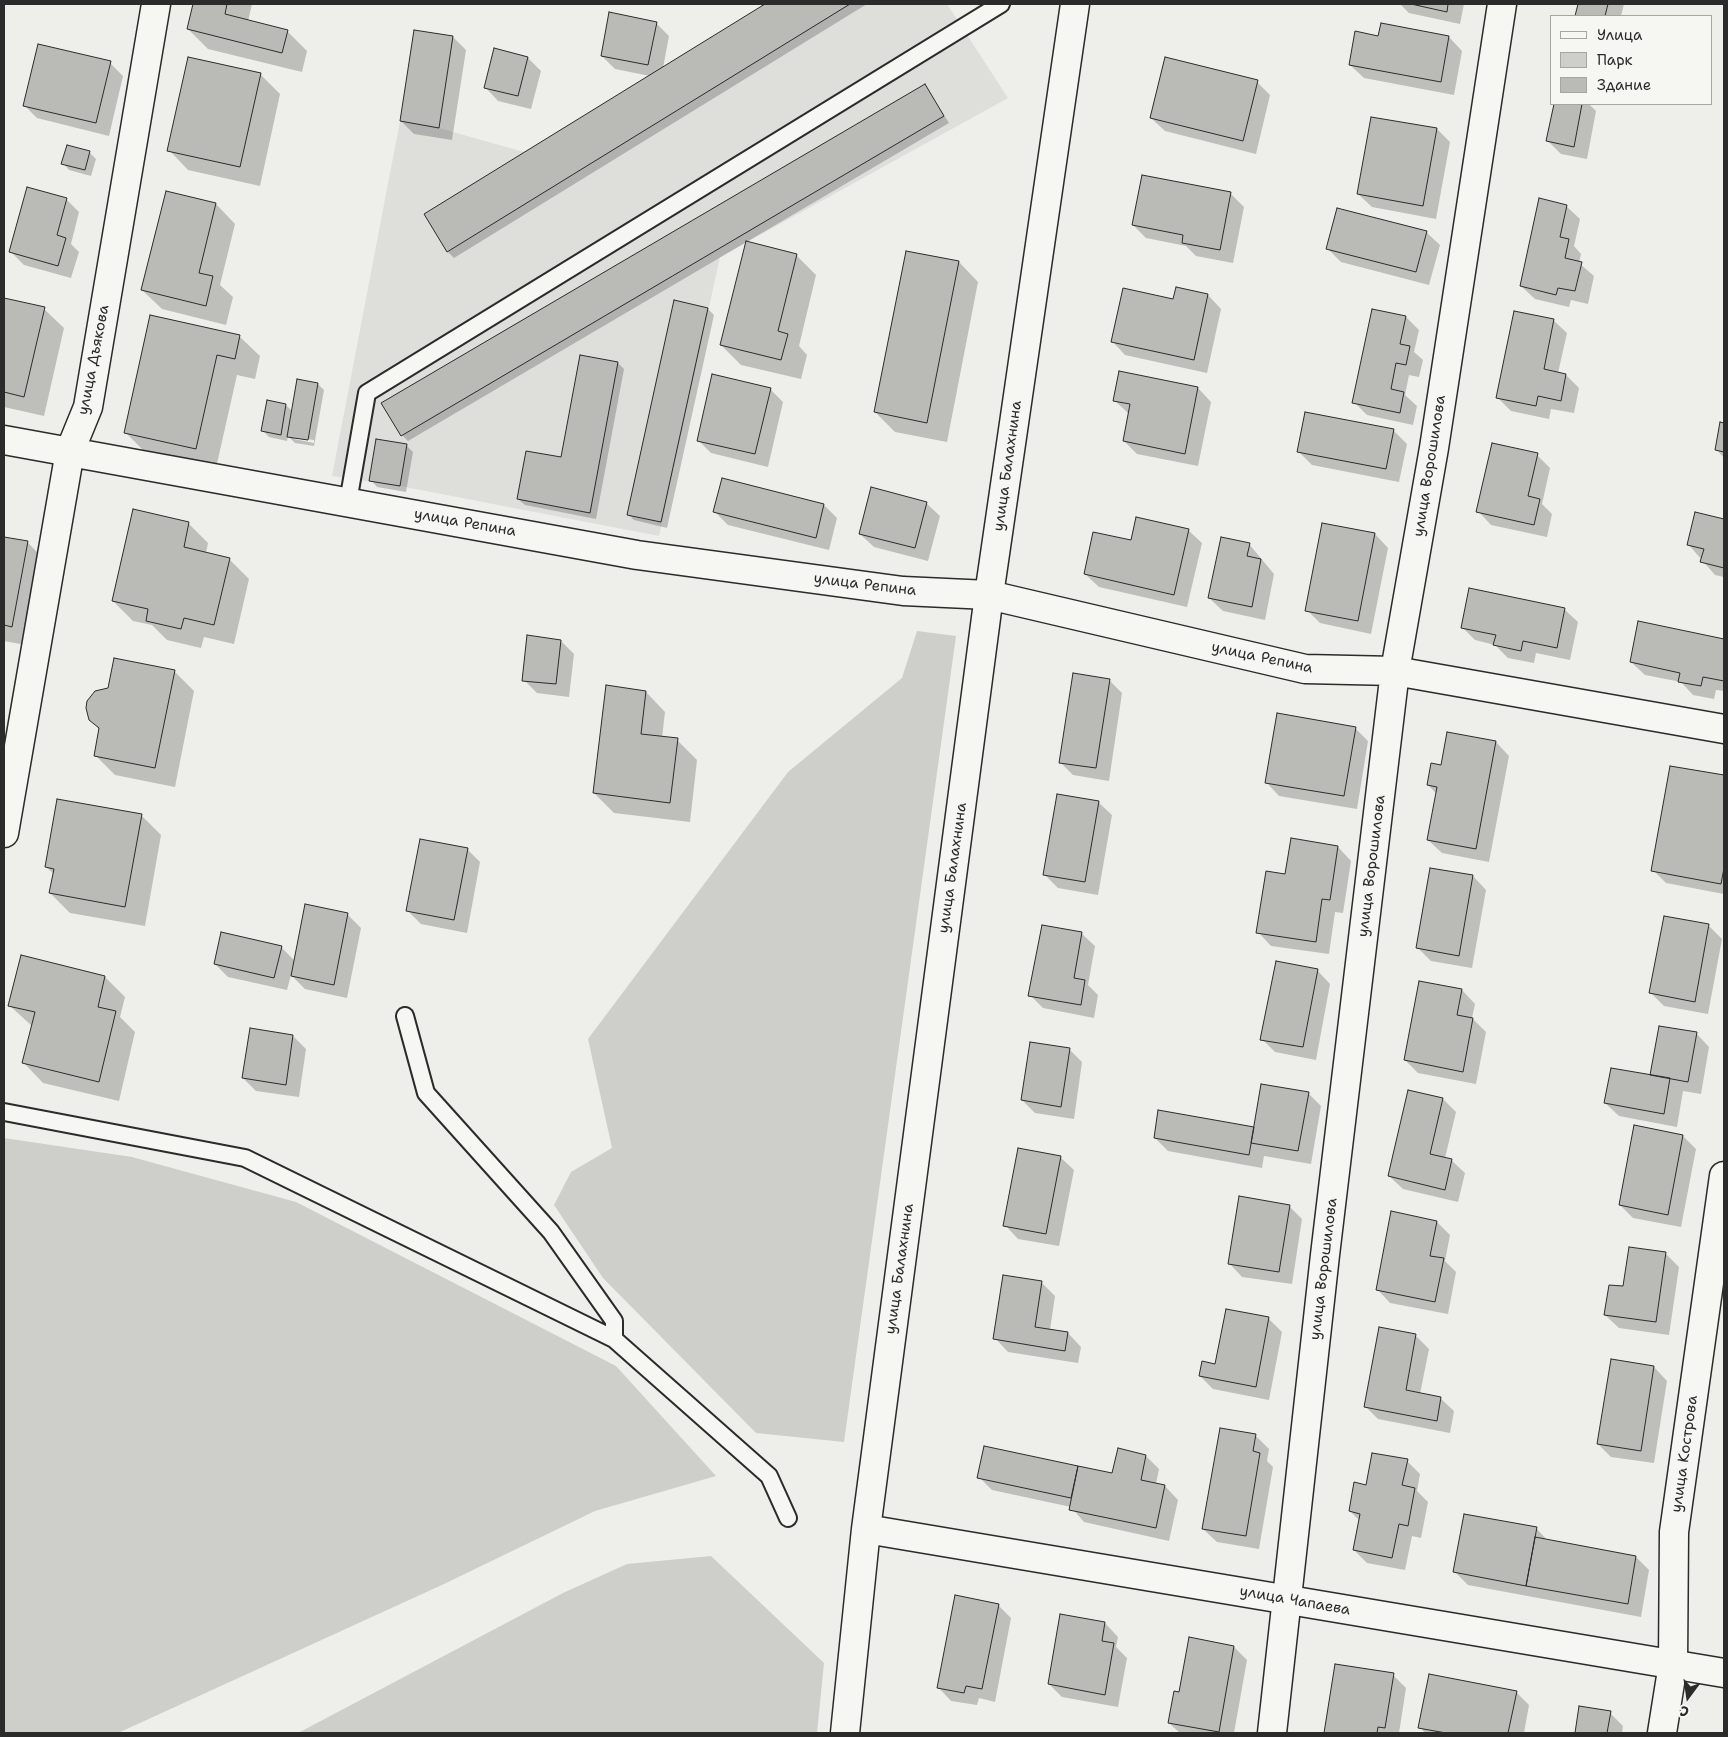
<!DOCTYPE html>
<html>
<head>
<meta charset="utf-8">
<style>
  body { margin:0 }
  #map { position:relative; width:1728px; height:1737px; overflow:hidden; background:#eeeeea; font-family:"Shantell Sans",sans-serif }
  canvas { display:block }
  .frame { position:absolute; inset:0; border:5px solid #2b2b2b; pointer-events:none }
  .legend { position:absolute; left:1550px; top:15px; width:162px; height:90px; box-sizing:border-box; background:#f6f6f2; border:1px solid #a5a5a2; margin:0; padding:6px 9px; list-style:none; font-size:15px; color:#2b2b2b }
  .legend li { display:flex; align-items:center; gap:10px; height:25px }
  .legend b { width:25px; border:1px solid #a5a5a2 }
  .north { position:absolute; left:1663px; top:1672px; width:50px; height:50px; -webkit-text-stroke:4px #f6f6f2; paint-order:stroke; rotate:194deg; font-size:14px; font-weight:700; line-height:20px; text-align:center; color:#2b2b2b }
  .north::after { content:''; display:block; margin:auto; width:18px; height:22px; background:#2b2b2b; clip-path:polygon(50% 0,100% 100%,50% 72%,0 100%) }
</style>
</head>
<body>
<div id="map">
<canvas width="1728" height="1737"></canvas>
<div class="frame"></div>
<ul class="legend">
<li><b style="height:6px;background:#f6f6f2"></b>Улица</li>
<li><b style="height:14px;background:#cececa"></b>Парк</li>
<li><b style="height:14px;background:#babab7"></b>Здание</li>
</ul>
<div class="north">С</div>
</div>
<script>
const context = document.querySelector('canvas').getContext('2d');
context.lineJoin = 'round';
function paint(path, color) { context.fillStyle = color; context.fill(path, 'evenodd'); }
const shape = rows => new Path2D(rows.map(r => 'M' + r).join(''));
function strokePath(path, color, width, dash) { context.strokeStyle = color; context.lineWidth = width; context.lineCap = dash ? 'butt' : 'round'; context.setLineDash(dash || []); context.stroke(path); }
function label(font, color, halo, rows, align = 'center') {
  context.font = font + ' "Shantell Sans",sans-serif'; context.lineWidth = 4; context.setLineDash([]); context.textBaseline = 'middle'; context.strokeStyle = halo; context.fillStyle = color; for (const [text, x, y, turn = 0] of rows) {
    context.save(); context.translate(x, y); context.rotate((+turn || 0) * Math.PI / 180); context.textAlign = isNaN(turn) ? turn : align; if (halo) context.strokeText(text, 0, 0); context.fillText(text, 0, 0); context.restore();
  }
}
const built = shape([
  [765,4,947,4,1008,98,720,257,659,536,400,486,332,476,400,121,439,128,524,152]
]);
const green = shape([
  [917,631,956,636,844,1442,756,1433,603,1278,554,1205,571,1172,612,1148,588,1039,788,772,902,678],
  [4,1138,132,1157,296,1202,616,1366,716,1476,595,1511,444,1584,118,1733,4,1733],
  [711,1556,824,1663,817,1733,298,1733,563,1593,627,1564]
]);
const shadow = shape([
  [194,4,252,4,248,21,287,31,307,51,302,72,208,49,188,29],
  [767,4,867,4,454,258,448,252,425,215,650,76,615,69,602,56,656,23,669,36,663,68],
  [1400,4,1464,4,1460,24,1409,13],
  [1579,4,1624,4,1621,16,1576,16],
  [453,37,466,50,452,140,414,134,401,121],
  [1379,37,1449,37,1462,51,1454,95,1364,78,1350,65],
  [528,58,541,71,531,109,498,101,485,87],
  [110,63,123,76,109,136,37,118,24,105],
  [260,74,280,94,260,186,188,170,169,150],
  [1257,82,1270,95,1256,154,1165,131,1151,118],
  [925,85,949,123,408,441,402,435],
  [1555,104,1589,104,1596,111,1587,159,1561,154,1548,141],
  [1437,129,1450,142,1436,219,1372,207,1358,194],
  [89,152,96,159,91,176,69,170,63,163],
  [1230,193,1244,207,1233,263,1196,256,1186,246,1146,238,1133,225],
  [66,199,79,212,71,244,79,252,71,278,24,265,11,252],
  [216,204,235,224,220,285,233,297,226,325,162,309,142,290],
  [1566,206,1580,219,1574,246,1581,254,1579,263,1594,276,1588,304,1571,300,1569,307,1535,299,1521,286],
  [1426,232,1440,245,1429,285,1341,262,1328,249],
  [796,255,816,275,799,346,807,355,801,379,741,365,721,345],
  [959,262,978,282,947,442,895,432,875,412],
  [1208,295,1221,309,1207,373,1125,355,1112,341,1174,300],
  [4,299,44,309,64,328,44,416,4,407],
  [708,309,714,315,667,528,634,520,628,514],
  [151,316,240,337,260,356,255,379,237,375,216,468,145,452,125,432],
  [1406,317,1419,330,1414,352,1423,360,1419,377,1409,375,1405,395,1417,406,1413,425,1367,415,1354,402],
  [1553,320,1567,333,1558,373,1566,375,1579,388,1574,413,1551,409,1549,419,1511,411,1498,398],
  [618,363,624,369,596,519,525,505,518,499,562,459],
  [318,384,324,390,314,446,295,443,288,436,287,441,269,437,263,431,286,405,293,412],
  [294,437,314,440,314,443,294,439],
  [1198,388,1211,402,1198,466,1137,454,1124,441,1129,414,1114,400],
  [770,389,783,402,768,467,711,453,698,440],
  [1721,423,1724,424,1724,458,1716,449],
  [1393,430,1407,444,1399,482,1312,465,1299,452],
  [406,445,413,452,406,492,377,487,371,480],
  [1537,455,1550,468,1542,504,1552,514,1547,537,1491,525,1478,511],
  [926,503,940,516,928,561,874,547,860,534],
  [824,505,837,518,829,550,728,525,715,512],
  [1696,513,1724,520,1724,577,1715,575,1688,544],
  [188,523,208,543,206,553,229,559,249,579,234,644,204,637,201,648,167,640,152,625,133,621,113,601],
  [1323,524,1375,534,1388,548,1371,634,1320,623,1307,610],
  [1188,530,1202,543,1187,607,1099,587,1085,574,1132,542],
  [4,538,27,542,47,562,31,646,4,641],
  [1249,544,1274,574,1265,620,1223,611,1209,598],
  [1564,609,1578,622,1570,660,1536,653,1534,663,1508,658,1495,645,1475,640,1462,627],
  [1639,623,1724,640,1724,691,1716,690,1714,699,1693,695,1681,682,1645,675,1631,662],
  [561,641,574,654,569,697,537,693,524,680],
  [174,671,194,691,175,787,115,775,95,755,100,730,94,724],
  [1109,680,1122,693,1109,781,1073,775,1060,762],
  [646,692,665,712,662,738,677,740,697,760,690,822,614,813,594,793],
  [1355,728,1368,741,1357,809,1279,796,1266,782],
  [1496,742,1509,756,1489,862,1442,853,1428,840,1437,794,1428,785,1442,766],
  [1671,767,1724,777,1724,894,1666,883,1653,870],
  [1098,802,1112,815,1098,895,1058,888,1045,875],
  [141,815,161,835,145,926,70,913,50,893,54,874,46,867],
  [1338,847,1351,861,1343,913,1335,912,1329,954,1271,946,1258,932],
  [467,849,480,862,467,933,421,924,408,911],
  [1473,876,1486,890,1472,968,1431,961,1417,947],
  [306,906,348,915,361,928,347,998,305,989,291,975,287,990,228,977,215,964,281,947,295,961],
  [1708,925,1722,939,1708,1014,1664,1006,1651,993],
  [1081,933,1095,946,1088,985,1098,995,1094,1018,1043,1008,1030,995],
  [22,957,105,977,125,997,120,1017,135,1032,119,1101,43,1083,24,1063,32,1026,10,1006],
  [1317,970,1330,984,1316,1060,1275,1052,1262,1039],
  [1420,983,1462,990,1475,1004,1472,1018,1486,1032,1476,1084,1418,1073,1405,1060],
  [1696,1033,1709,1047,1701,1094,1683,1091,1677,1127,1619,1116,1605,1103,1651,1077],
  [293,1036,306,1049,299,1097,256,1091,243,1078],
  [1069,1049,1082,1062,1074,1119,1035,1113,1022,1100],
  [1308,1093,1321,1106,1311,1164,1264,1156,1262,1168,1168,1151,1155,1138,1255,1129],
  [1443,1099,1456,1112,1445,1158,1451,1160,1465,1173,1458,1202,1403,1189,1389,1176],
  [1683,1136,1696,1149,1681,1227,1633,1218,1620,1205],
  [1060,1157,1074,1170,1059,1246,1018,1239,1005,1225],
  [1289,1206,1302,1219,1292,1284,1242,1277,1229,1263],
  [1437,1222,1450,1235,1445,1261,1456,1272,1448,1314,1390,1303,1377,1289],
  [1666,1254,1679,1267,1669,1335,1619,1328,1605,1315,1624,1288],
  [1004,1277,1042,1283,1055,1296,1050,1330,1068,1333,1081,1347,1078,1363,1008,1352,995,1338],
  [1227,1310,1269,1319,1282,1332,1269,1400,1213,1389,1200,1376,1216,1365],
  [1416,1336,1429,1349,1420,1394,1440,1398,1454,1411,1450,1433,1378,1419,1365,1406],
  [1654,1367,1667,1381,1654,1463,1611,1457,1598,1444],
  [1221,1429,1256,1436,1269,1449,1267,1461,1273,1467,1259,1549,1217,1542,1203,1529],
  [985,1447,1113,1475,1146,1456,1159,1469,1156,1484,1165,1486,1178,1500,1169,1541,1084,1522,1071,1507,992,1490,979,1477],
  [1407,1461,1420,1474,1417,1491,1428,1502,1421,1538,1412,1536,1405,1570,1367,1563,1354,1550,1360,1521,1350,1511,1367,1486],
  [1536,1528,1548,1541,1636,1557,1649,1570,1641,1617,1468,1585,1455,1572],
  [998,1605,1011,1618,995,1702,979,1698,977,1705,951,1701,938,1687],
  [1061,1616,1105,1623,1118,1637,1116,1647,1127,1658,1118,1707,1062,1697,1049,1684],
  [1234,1647,1247,1660,1234,1733,1180,1733,1169,1723,1180,1693],
  [1336,1666,1393,1675,1406,1688,1399,1733,1325,1733],
  [1516,1692,1529,1705,1524,1733,1425,1733,1420,1727],
  [1580,1707,1610,1713,1623,1726,1622,1733,1576,1733]
]);
const building = shape([
  [193,4,227,4,225,14,288,30,282,53,187,29,193,4],
  [765,4,850,4,447,252,424,214,765,4],
  [1411,4,1448,4,1447,12,1411,4],
  [1578,4,1608,4,1605,16,1575,16,1578,4],
  [609,12,657,22,648,65,601,56,609,12],
  [1381,23,1449,36,1441,82,1349,65,1355,31,1378,36,1381,23],
  [414,30,453,36,439,128,400,121,414,30],
  [38,44,111,61,96,123,23,106,38,44],
  [494,48,528,57,518,96,484,88,494,48],
  [188,57,261,73,240,167,167,151,188,57],
  [1165,57,1258,80,1243,141,1150,118,1165,57],
  [925,84,944,116,401,436,381,403,925,84],
  [1554,104,1582,104,1574,147,1546,141,1554,104],
  [1371,117,1437,128,1423,206,1357,194,1371,117],
  [67,145,90,151,85,170,61,164,67,145],
  [1142,175,1231,192,1220,250,1182,243,1183,235,1132,225,1142,175],
  [27,187,67,198,57,235,66,238,58,266,9,252,27,187],
  [166,191,216,203,199,273,213,276,206,306,141,290,166,191],
  [1539,198,1567,205,1560,237,1569,239,1565,258,1582,262,1575,291,1558,288,1556,295,1520,286,1539,198],
  [1337,208,1427,231,1416,272,1326,249,1337,208],
  [746,241,797,254,778,331,788,334,781,360,720,345,746,241],
  [906,251,959,261,927,423,874,412,906,251],
  [1176,287,1208,294,1194,360,1111,342,1123,288,1173,299,1176,287],
  [4,298,45,307,24,397,4,392,4,298],
  [674,300,708,308,661,522,627,515,674,300],
  [1372,309,1406,316,1400,344,1410,346,1406,365,1396,363,1391,389,1404,392,1400,413,1352,403,1372,309],
  [1514,311,1554,319,1544,369,1566,374,1561,401,1538,396,1536,406,1496,398,1514,311],
  [150,315,240,335,235,359,217,355,196,449,124,433,150,315],
  [580,355,618,362,590,513,517,499,526,451,561,457,580,355],
  [1119,371,1198,387,1185,454,1123,441,1130,404,1113,401,1119,371],
  [712,374,771,388,755,454,697,441,712,374],
  [297,379,318,383,308,440,287,437,297,379],
  [267,400,286,404,281,435,261,431,267,400],
  [1305,412,1394,429,1386,469,1297,452,1305,412],
  [1720,422,1724,423,1724,452,1715,450,1720,422],
  [376,439,407,444,400,486,369,481,376,439],
  [1492,443,1538,453,1528,496,1540,499,1534,525,1476,512,1492,443],
  [722,478,824,504,816,538,713,512,722,478],
  [871,487,927,502,915,548,859,534,871,487],
  [133,509,189,522,184,547,230,558,214,625,184,618,181,629,146,621,148,609,112,601,133,509],
  [1695,512,1724,519,1724,568,1700,562,1704,549,1687,545,1695,512],
  [1136,517,1189,529,1174,595,1084,574,1093,532,1131,540,1136,517],
  [1322,523,1375,533,1358,621,1305,611,1322,523],
  [4,537,28,541,12,627,4,625,4,537],
  [1221,537,1250,543,1247,556,1261,559,1252,607,1208,598,1221,537],
  [1469,588,1565,608,1557,648,1523,641,1521,651,1493,645,1496,635,1461,628,1469,588],
  [1638,621,1724,639,1724,681,1703,677,1701,686,1678,682,1680,673,1630,662,1638,621],
  [527,635,561,640,556,684,522,681,527,635],
  [114,658,175,670,155,768,94,756,99,728,89,720,86,708,87,701,95,691,108,688,114,658],
  [1073,673,1110,679,1096,768,1059,763,1073,673],
  [606,685,646,691,641,734,678,738,670,803,593,793,606,685],
  [1277,713,1356,727,1344,796,1265,783,1277,713],
  [1447,732,1496,741,1476,849,1427,840,1437,787,1427,785,1431,763,1441,765,1447,732],
  [1670,766,1724,775,1724,868,1721,884,1651,871,1670,766],
  [1057,794,1099,801,1085,882,1043,875,1057,794],
  [57,799,142,814,125,907,49,893,54,869,45,867,57,799],
  [1291,838,1338,846,1330,900,1322,899,1316,942,1256,933,1266,871,1285,874,1291,838],
  [420,839,468,848,454,920,406,911,420,839],
  [1430,868,1473,875,1459,956,1416,948,1430,868],
  [305,904,348,913,334,985,291,976,305,904],
  [1664,916,1709,924,1695,1002,1649,993,1664,916],
  [1042,925,1082,932,1074,978,1085,980,1081,1005,1028,996,1042,925],
  [221,932,282,946,274,978,214,964,221,932],
  [21,955,105,976,98,1007,116,1011,99,1082,22,1063,35,1012,8,1006,21,955],
  [1276,961,1318,969,1303,1047,1260,1040,1276,961],
  [1419,981,1462,989,1457,1015,1473,1018,1463,1072,1404,1060,1419,981],
  [1659,1026,1697,1032,1688,1082,1650,1075,1659,1026],
  [250,1028,293,1035,286,1085,242,1078,250,1028],
  [1030,1042,1070,1048,1061,1107,1021,1100,1030,1042],
  [1611,1068,1670,1078,1664,1114,1604,1103,1611,1068],
  [1261,1084,1309,1092,1298,1151,1251,1143,1261,1084],
  [1408,1090,1443,1098,1430,1154,1452,1159,1445,1190,1388,1176,1408,1090],
  [1158,1110,1254,1127,1249,1155,1154,1138,1158,1110],
  [1634,1125,1683,1135,1668,1215,1619,1205,1634,1125],
  [1018,1148,1061,1156,1046,1234,1003,1226,1018,1148],
  [1239,1196,1290,1205,1279,1272,1228,1264,1239,1196],
  [1391,1211,1437,1221,1430,1256,1444,1258,1435,1302,1376,1290,1391,1211],
  [1629,1247,1666,1252,1656,1322,1604,1315,1609,1285,1623,1286,1629,1247],
  [1003,1275,1042,1281,1035,1327,1068,1332,1065,1351,993,1339,1003,1275],
  [1226,1309,1269,1317,1256,1387,1199,1376,1202,1361,1215,1364,1226,1309],
  [1379,1327,1416,1334,1406,1390,1441,1397,1437,1421,1364,1407,1379,1327],
  [1611,1359,1654,1366,1641,1451,1597,1444,1611,1359],
  [1220,1428,1256,1434,1253,1451,1260,1453,1246,1536,1202,1529,1220,1428],
  [984,1446,1078,1466,1071,1498,977,1478,984,1446],
  [1118,1448,1146,1455,1141,1480,1165,1485,1156,1528,1069,1510,1078,1466,1112,1473,1118,1448],
  [1372,1453,1408,1459,1402,1485,1415,1488,1408,1526,1399,1524,1392,1558,1353,1550,1360,1514,1349,1511,1354,1482,1366,1485,1372,1453],
  [1464,1514,1537,1527,1526,1586,1453,1572,1464,1514],
  [1535,1537,1636,1556,1628,1604,1526,1586,1535,1537],
  [955,1595,999,1604,982,1689,966,1686,964,1693,937,1688,955,1595],
  [1060,1614,1105,1622,1102,1641,1114,1643,1105,1695,1048,1684,1060,1614],
  [1189,1637,1234,1646,1219,1732,1168,1723,1174,1691,1179,1692,1189,1637],
  [1335,1664,1394,1673,1385,1728,1378,1727,1377,1733,1324,1733,1335,1664],
  [1429,1674,1517,1691,1508,1733,1446,1733,1418,1728,1429,1674],
  [1579,1706,1611,1711,1607,1733,1575,1733,1579,1706]
]);
const service = shape([
  [348,502,367,393,1001,4],
  [405,1016,426,1093,551,1232,614,1321,614,1339],
  [4,1112,245,1158,614,1339,769,1476,788,1518]
]);
const minor = shape([
  [4,440,637,555,903,591,989,595,1305,669,1395,671,1724,729],
  [4,833,70,451,88,407,156,4],
  [1272,1733,1325,1255,1395,671,1434,448,1502,4],
  [1662,1733,1673,1664,1674,1532,1724,1176]
]);
const tertiary = shape([
  [866,1529,1724,1673],
  [845,1733,866,1529,989,595,1075,4]
]);
const streetNames = [
  ["улица Дъякова",94,360,-79],
  ["улица Балахнина",1008,466,-82],
  ["улица Ворошилова",1430,466,-81],
  ["улица Репина",465,523,10],
  ["улица Репина",865,585,7],
  ["улица Репина",1262,658,12],
  ["улица Ворошилова",1372,866,-83],
  ["улица Балахнина",953,868,-82],
  ["улица Балахнина",900,1269,-82],
  ["улица Ворошилова",1324,1269,-83],
  ["улица Кострова",1685,1454,-82],
  ["улица Чапаева",1295,1601,10]
];
paint(built, '#dededb');
paint(green, '#cececa');
paint(shadow, '#0003');
paint(building, '#babab7');
strokePath(building, '#2b2b2b', 1);
strokePath(service, '#2b2b2b', 20);
strokePath(minor, '#2b2b2b', 31);
strokePath(tertiary, '#2b2b2b', 31);
strokePath(service, '#f6f6f2', 16);
strokePath(minor, '#f6f6f2', 28);
strokePath(tertiary, '#f6f6f2', 28);
label('15px', '#2b2b2b', '#f6f6f2', streetNames);
</script>
</body>
</html>
